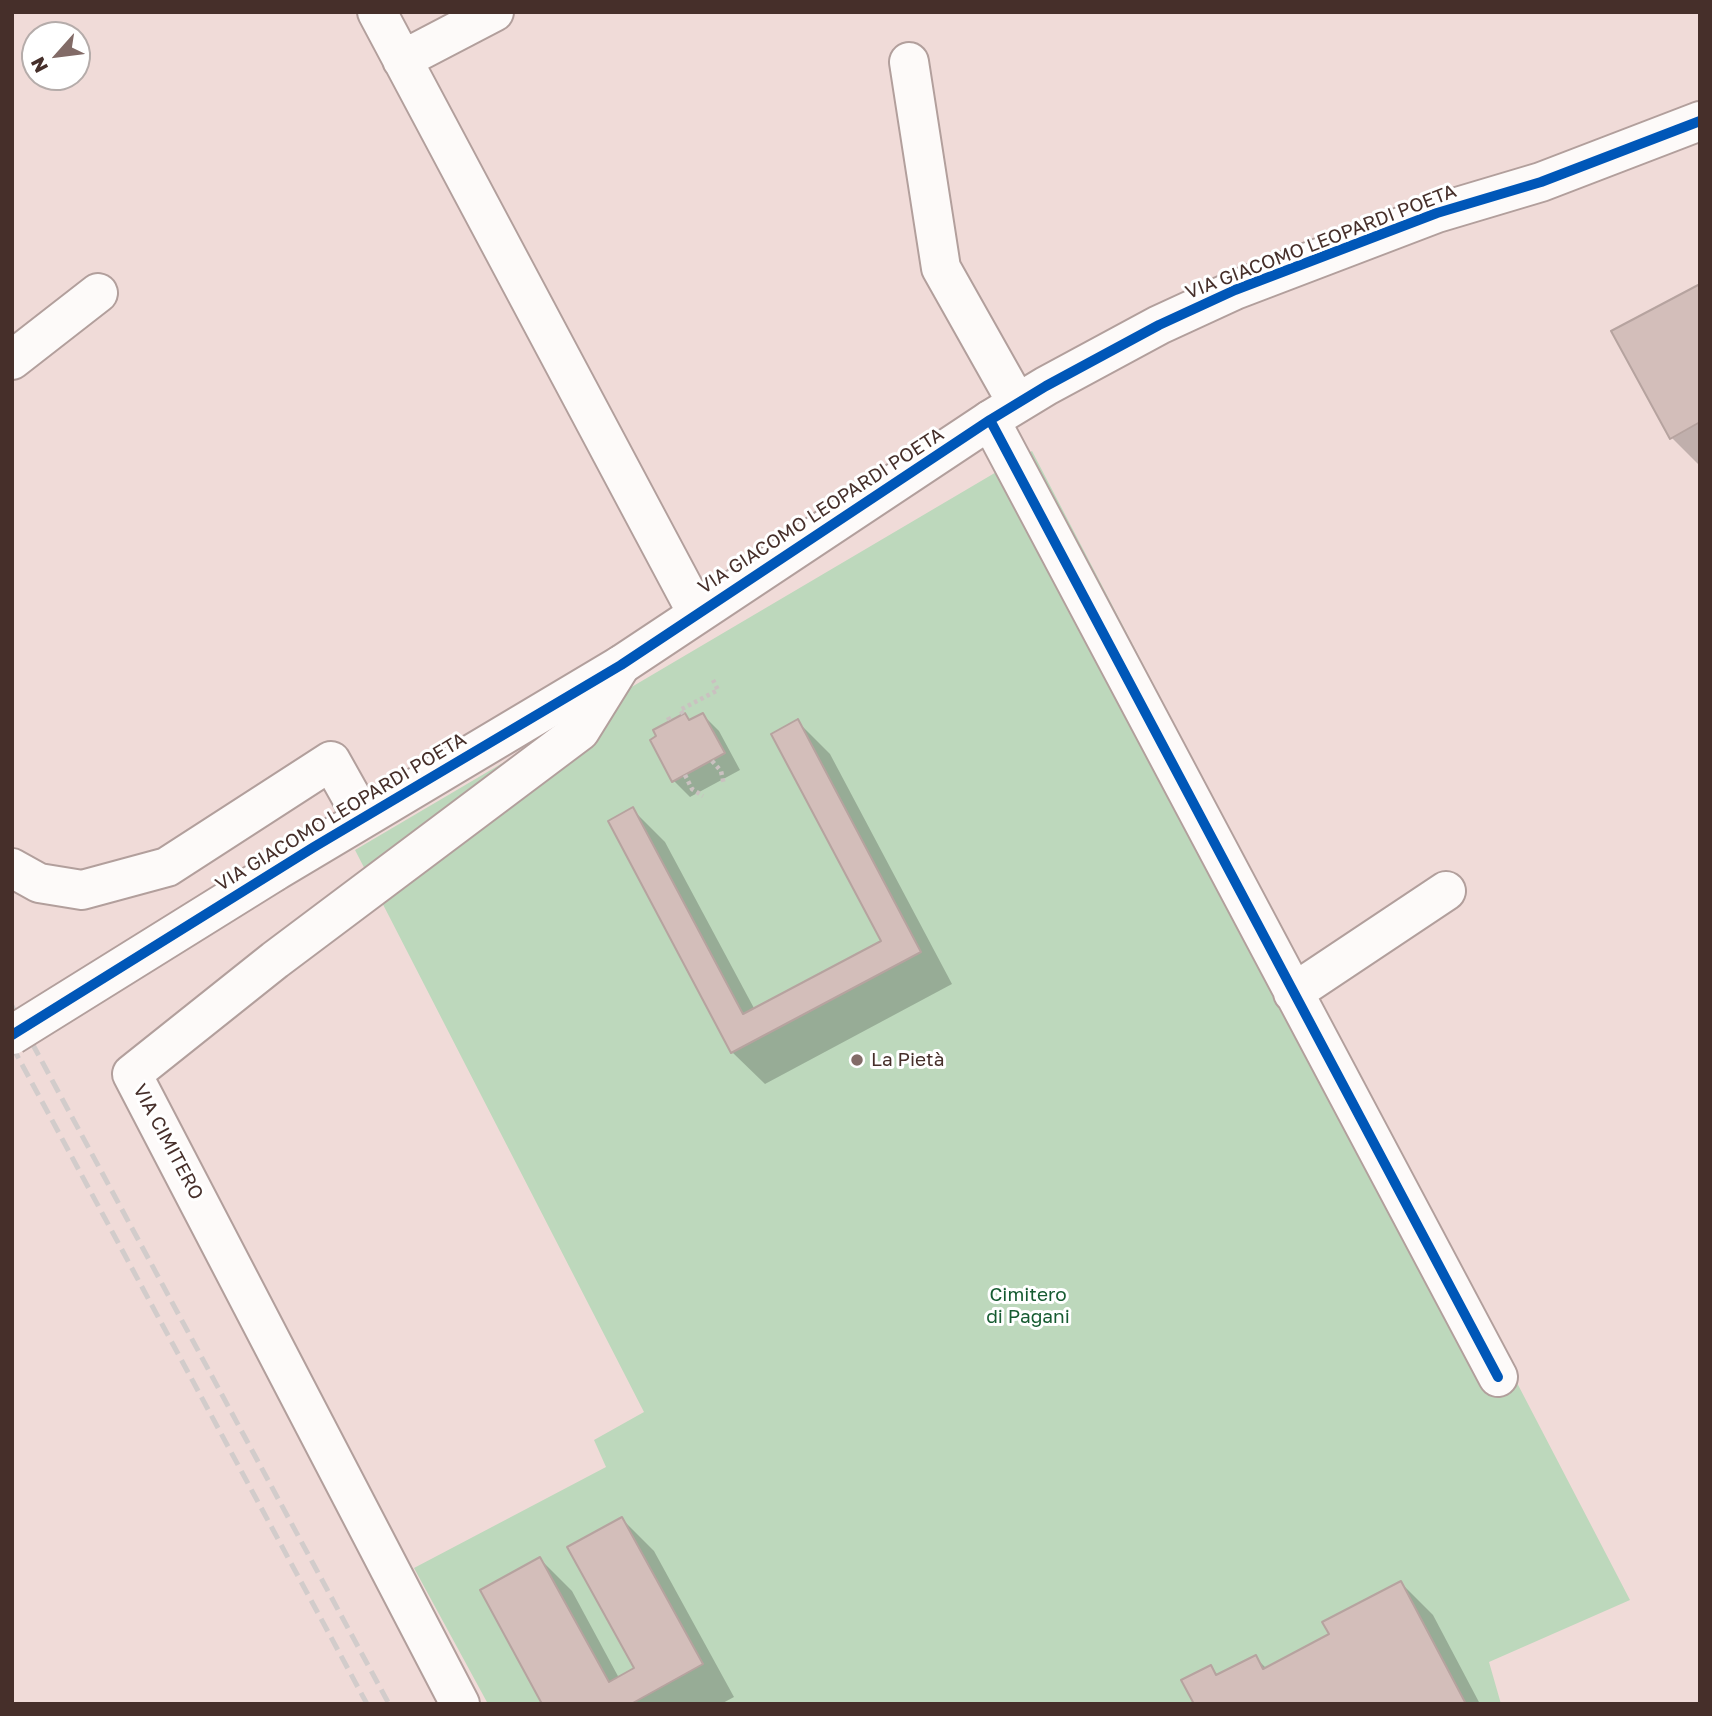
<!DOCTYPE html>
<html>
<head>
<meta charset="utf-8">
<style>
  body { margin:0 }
  #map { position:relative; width:1712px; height:1716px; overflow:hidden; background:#f0dbd8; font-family:"Golos Text",sans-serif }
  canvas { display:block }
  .frame { position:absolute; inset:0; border:14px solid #462f2a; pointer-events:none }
  .north { position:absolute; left:21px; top:21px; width:70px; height:70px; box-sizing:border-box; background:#fff; border:2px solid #b5acaa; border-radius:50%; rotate:242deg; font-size:19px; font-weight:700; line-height:28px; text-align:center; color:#462f2a }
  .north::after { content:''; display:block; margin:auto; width:24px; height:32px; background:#826b67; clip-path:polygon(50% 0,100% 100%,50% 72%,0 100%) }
</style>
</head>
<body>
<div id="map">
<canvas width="1712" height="1716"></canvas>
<div class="frame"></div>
<div class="north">N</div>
</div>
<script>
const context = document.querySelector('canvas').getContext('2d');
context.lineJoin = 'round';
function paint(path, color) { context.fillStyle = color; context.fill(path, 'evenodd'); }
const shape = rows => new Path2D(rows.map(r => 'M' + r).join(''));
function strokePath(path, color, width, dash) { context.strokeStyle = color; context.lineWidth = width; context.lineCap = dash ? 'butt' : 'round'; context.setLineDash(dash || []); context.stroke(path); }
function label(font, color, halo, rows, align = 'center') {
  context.font = font + ' "Golos Text",sans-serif'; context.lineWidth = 6; context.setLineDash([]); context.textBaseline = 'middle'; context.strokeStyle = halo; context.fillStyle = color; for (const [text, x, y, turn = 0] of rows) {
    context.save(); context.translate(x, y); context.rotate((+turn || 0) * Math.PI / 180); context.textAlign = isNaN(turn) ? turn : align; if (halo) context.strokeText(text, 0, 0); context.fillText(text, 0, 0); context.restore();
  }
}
const green = shape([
  [1032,451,1630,1600,1489,1662,1501,1704,488,1704,414,1568,606,1467,594,1440,644,1412,355,850]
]);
const shadow = shape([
  [1700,285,1700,466,1671,437],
  [685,715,691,721,703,715,719,731,740,770,690,797,674,781,652,740],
  [798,722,830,754,952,984,765,1084,732,1052,633,810,665,842,755,1010,883,941],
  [622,1519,654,1551,734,1697,721,1704,544,1704,540,1559,572,1591,619,1678,636,1669],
  [1401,1583,1433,1615,1480,1704,1196,1704,1210,1667,1219,1676,1255,1657,1267,1669,1331,1635]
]);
const building = shape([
  [1700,284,1700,422,1670,439,1611,331,1700,284],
  [685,713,689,720,703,713,725,753,672,782,650,740,656,736,653,730,685,713],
  [798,719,921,952,731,1053,608,821,633,807,743,1014,881,941,771,734,798,719],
  [622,1517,703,1664,631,1704,542,1704,480,1590,540,1557,609,1682,634,1668,567,1547,622,1517],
  [1401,1581,1466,1704,1194,1704,1181,1680,1211,1665,1216,1675,1256,1655,1263,1669,1329,1634,1322,1622,1401,1581]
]);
const path = shape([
  [683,714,680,710,718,690,713,680],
  [668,717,670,721],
  [712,761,721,771,724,785],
  [685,775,692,789,703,796]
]);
const minor = shape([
  [377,12,697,613],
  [402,60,494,12],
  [909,62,941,268,1017,403],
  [12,360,98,293],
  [990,420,1498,1377],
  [12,868,39,883,82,890,167,867,331,761,363,818],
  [1293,993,1446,891],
  [460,1704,132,1074,275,960,580,731,621,665]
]);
const tertiary = shape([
  [274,872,621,665,990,420,1046,386,1159,325,1235,290,1437,213,1541,182,1700,121]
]);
const rail = shape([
  [12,1006,389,1704],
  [12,1046,367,1704]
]);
const tertiaryBridge = shape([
  [12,1035,274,872]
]);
const cycleway = shape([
  [990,420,1498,1377],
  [12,1035,314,847,621,665,990,420,1046,386,1159,325,1235,290,1437,213,1541,182,1700,121]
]);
const markers = [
  [857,1060,7,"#826b67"]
];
const streetNames = [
  ["VIA GIACOMO LEOPARDI POETA",1321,242,-21],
  ["VIA GIACOMO LEOPARDI POETA",821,511,-33],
  ["VIA GIACOMO LEOPARDI POETA",341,812,-31],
  ["VIA CIMITERO",168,1142,62]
];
const poiNames = [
  ["La Pietà",871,1060]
];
const parkNames = [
  ["Cimitero",1028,1295],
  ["di Pagani",1028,1317]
];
paint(green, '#bdd8bc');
paint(shadow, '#0003');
paint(building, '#d3beba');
strokePath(building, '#b6a39f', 2);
strokePath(minor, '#b29f9c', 42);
strokePath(tertiary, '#b29f9c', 42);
strokePath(path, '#cac1c0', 4.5, [3.5, 3.5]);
strokePath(minor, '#fdfaf9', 38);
strokePath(tertiary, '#fdfaf9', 38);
strokePath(rail, '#d2cccb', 5, [14, 7]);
strokePath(tertiaryBridge, '#b29f9c', 42, []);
strokePath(tertiaryBridge, '#fdfaf9', 38);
strokePath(cycleway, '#0057b8', 10);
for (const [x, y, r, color] of markers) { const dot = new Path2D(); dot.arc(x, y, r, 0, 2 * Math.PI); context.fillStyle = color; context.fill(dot); strokePath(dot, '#fff', 2.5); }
label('19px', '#462f2a', '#fff', streetNames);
label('19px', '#462f2a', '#fff', poiNames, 'left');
label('19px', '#165b31', '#fff', parkNames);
</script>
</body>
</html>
